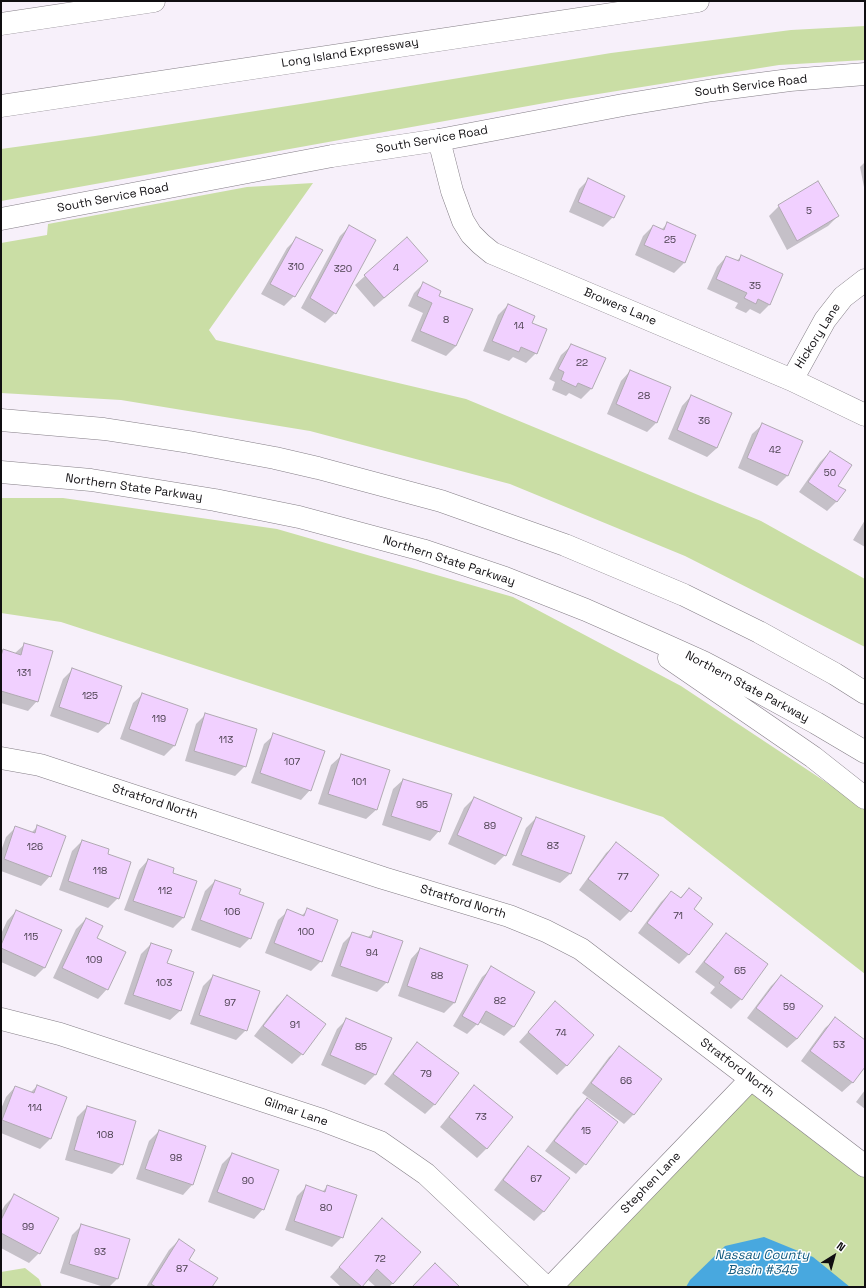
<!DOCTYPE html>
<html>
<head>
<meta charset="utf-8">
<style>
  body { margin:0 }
  #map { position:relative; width:866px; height:1288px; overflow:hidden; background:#f7f0fa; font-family:"Space Grotesk",sans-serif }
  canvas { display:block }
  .frame { position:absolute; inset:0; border:2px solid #100e11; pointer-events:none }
  .north { position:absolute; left:814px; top:1236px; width:40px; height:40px; -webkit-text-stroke:3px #fff; paint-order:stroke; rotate:37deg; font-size:11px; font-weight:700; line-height:16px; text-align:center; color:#100e11 }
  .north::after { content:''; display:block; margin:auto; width:14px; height:18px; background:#100e11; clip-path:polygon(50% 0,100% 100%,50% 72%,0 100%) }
</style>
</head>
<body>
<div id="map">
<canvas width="866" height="1288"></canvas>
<div class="frame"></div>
<div class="north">N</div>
</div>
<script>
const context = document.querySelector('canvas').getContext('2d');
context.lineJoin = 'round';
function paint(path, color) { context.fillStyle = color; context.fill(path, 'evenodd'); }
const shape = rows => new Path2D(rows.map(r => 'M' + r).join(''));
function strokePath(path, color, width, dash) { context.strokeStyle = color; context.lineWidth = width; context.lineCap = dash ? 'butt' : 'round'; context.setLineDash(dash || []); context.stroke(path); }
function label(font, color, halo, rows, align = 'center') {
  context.font = font + ' "Space Grotesk",sans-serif'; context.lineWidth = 3; context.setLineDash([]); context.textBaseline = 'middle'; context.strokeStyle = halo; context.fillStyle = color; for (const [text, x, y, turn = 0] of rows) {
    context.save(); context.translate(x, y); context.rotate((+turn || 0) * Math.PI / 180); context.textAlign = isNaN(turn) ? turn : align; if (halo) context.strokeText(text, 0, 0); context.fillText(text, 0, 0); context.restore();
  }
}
const green = shape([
  [865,26,865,60,779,65,567,99,1,201,1,149,95,136,307,103,611,53,791,30],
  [313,183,209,330,216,340,466,399,761,521,865,579,865,647,685,556,510,484,310,431,121,400,1,393,1,243,47,235,48,224,247,187],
  [1,498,63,498,277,529,513,597,681,686,865,808,865,974,663,817,61,622,1,613],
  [751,1079,865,1166,865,1287,551,1287],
  [25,1268,39,1279,42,1287,1,1287,1,1272]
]);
const water = shape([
  [764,1237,813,1257,850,1287,686,1287,690,1280,725,1246]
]);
const shadow = shape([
  [865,162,865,186,864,187,860,167],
  [589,179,613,217,603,227,569,212,579,189],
  [779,206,838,216,828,226,787,250,769,216],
  [668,223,695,235,684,263,674,273,635,255,643,236,653,226,661,230],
  [350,226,335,313,325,323,301,308,340,236],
  [296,239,294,296,284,306,261,294,287,248],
  [726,257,736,261,741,257,770,304,760,314,750,309,746,313,735,308,738,303,707,289,717,267],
  [417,270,374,307,355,285,365,276],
  [423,284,437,296,456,346,446,356,411,341,423,313,408,306,414,293],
  [508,305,536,353,526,363,513,357,509,361,483,351,498,315],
  [571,346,604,358,591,389,581,399,569,393,566,396,552,390,555,382,549,379,561,355],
  [630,371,656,423,647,432,607,414,621,381],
  [691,396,717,448,707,457,668,439,682,406],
  [762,425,801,442,787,476,777,486,738,468,752,434],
  [830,452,837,486,837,501,827,511,799,492,820,462],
  [865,520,865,547,853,540],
  [25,644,37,701,28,711,1,703,1,653,3,650,14,654],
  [72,670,108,724,98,733,50,716,63,679],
  [143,694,187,710,174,746,164,756,120,739,133,703],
  [206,714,245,766,235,776,185,761,196,724],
  [274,735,310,790,301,800,251,783,264,744],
  [341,756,388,771,376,810,366,819,318,804,331,765],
  [403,780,439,831,430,841,382,825,393,789],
  [474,798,505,855,495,865,448,844,464,808],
  [536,818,570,874,560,883,512,865,526,828],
  [38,826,50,876,41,886,1,871,1,851,6,837,16,827,31,833],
  [82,841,106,854,118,898,108,908,59,890,72,851],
  [616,844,630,911,620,921,579,890,606,853],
  [148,860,172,873,195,882,183,918,173,928,124,910,139,870],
  [215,881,238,895,250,938,240,948,191,930,205,891],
  [689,889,693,909,712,924,688,955,679,964,638,933,661,902,671,892,679,899],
  [308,910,321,961,311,971,265,953,278,920,288,911,301,916],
  [16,911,45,967,35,977,1,962,1,934,7,921],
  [86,919,96,939,107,989,98,999,53,978,76,929],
  [374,932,387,982,377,992,331,976,343,943,353,933,367,938],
  [726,934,741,999,731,1009,710,993,715,987,695,972,717,944],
  [151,944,166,963,180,1011,170,1020,124,1004,141,954],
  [420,949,467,966,454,1003,444,1013,398,996,411,959],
  [492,968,533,993,513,1027,504,1036,479,1022,467,1034,453,1026,482,977],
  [213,976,246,1030,236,1040,190,1024,203,986],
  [781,976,797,1039,787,1048,747,1018,771,986],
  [287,996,325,1024,302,1054,292,1064,254,1036,277,1006],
  [546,1012,567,1065,557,1075,519,1042],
  [347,1019,391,1038,375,1075,365,1085,321,1065,337,1029],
  [835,1019,865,1041,865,1065,852,1083,842,1092,801,1061,825,1028],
  [418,1043,458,1074,434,1105,425,1114,384,1084,408,1053],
  [619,1048,660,1079,633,1115,624,1124,582,1093,609,1057],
  [37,1086,66,1097,50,1139,40,1149,1,1133,1,1109,6,1097,15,1087,30,1093],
  [474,1087,487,1148,477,1158,440,1127,465,1096],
  [865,1090,865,1109,856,1102],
  [587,1099,585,1164,576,1174,545,1151,577,1109],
  [87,1107,122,1164,112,1174,65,1160,77,1117],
  [159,1131,205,1147,192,1185,183,1195,136,1179,149,1141],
  [529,1147,544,1211,534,1221,494,1190,519,1157],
  [232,1154,263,1209,254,1219,208,1202,222,1164],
  [307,1186,322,1192,328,1186,342,1237,332,1247,285,1230,297,1196],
  [14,1196,39,1253,29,1263,1,1248,1,1212,5,1205],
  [382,1219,393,1283,389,1287,376,1287,367,1279,360,1287,341,1287,330,1277],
  [82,1225,118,1278,109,1287,104,1287,60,1273,72,1235],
  [179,1240,187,1260,211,1287,146,1287,169,1250]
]);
const building = shape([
  [588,178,625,196,614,218,578,202,588,178],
  [818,181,839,216,797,241,778,205,818,181],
  [667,222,696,235,685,263,644,245,653,225,664,230,667,222],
  [349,225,376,240,336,314,310,298,349,225],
  [296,237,323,250,295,297,270,284,296,237],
  [407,237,428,261,384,298,364,275,407,237],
  [741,255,783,274,770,305,758,299,756,304,744,298,747,293,716,279,726,256,739,261,741,255],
  [423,282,441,291,439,296,473,309,456,346,420,331,432,303,417,296,423,282],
  [508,304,535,316,532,323,547,329,537,354,521,347,519,352,492,341,508,304],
  [571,344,606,358,592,389,578,383,576,387,561,380,564,372,558,369,571,344],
  [630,370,671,387,657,423,616,404,630,370],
  [691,395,732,413,717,448,677,430,691,395],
  [762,423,803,441,788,476,747,458,762,423],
  [830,451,852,465,838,486,846,490,837,502,808,482,830,451],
  [24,643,53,651,38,702,1,691,1,656,3,649,21,655,24,643],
  [72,668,122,686,109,724,59,707,72,668],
  [142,693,188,709,175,746,129,729,142,693],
  [205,713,257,729,246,767,194,751,205,713],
  [273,733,325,751,311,791,260,773,273,733],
  [341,754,390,770,377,810,328,794,341,754],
  [403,779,452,794,440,832,391,816,403,779],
  [474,797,522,818,506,856,457,835,474,797],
  [536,817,585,836,571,874,521,855,536,817],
  [37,825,66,836,51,877,4,859,15,826,35,833,37,825],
  [82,840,109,849,108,854,131,862,119,899,68,881,82,840],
  [616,842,659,875,631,912,588,879,616,842],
  [148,859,174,868,173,873,197,881,184,918,133,901,148,859],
  [215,880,241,889,239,894,264,903,251,939,200,920,215,880],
  [689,888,702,898,694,909,713,924,689,955,647,923,671,891,681,898,689,888],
  [307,908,338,920,322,962,274,943,287,909,304,916,307,908],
  [16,910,62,930,45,968,1,948,1,945,16,910],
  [86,918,103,926,97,938,126,952,108,990,62,968,86,918],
  [373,931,403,941,388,983,340,966,352,932,371,938,373,931],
  [726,933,768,964,742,1000,719,983,724,977,704,962,726,933],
  [151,943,172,950,167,963,194,972,181,1011,133,995,151,943],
  [420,948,468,965,455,1003,407,986,420,948],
  [491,966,535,992,514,1027,486,1011,478,1025,462,1016,491,966],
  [213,975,260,991,247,1031,199,1015,213,975],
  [781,975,823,1006,797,1039,756,1008,781,975],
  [287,995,326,1024,303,1055,263,1026,287,995],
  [555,1001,594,1035,567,1066,528,1032,555,1001],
  [835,1017,865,1040,865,1067,853,1083,810,1051,835,1017],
  [346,1018,392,1038,376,1075,330,1055,346,1018],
  [417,1042,459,1073,435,1105,393,1074,417,1042],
  [619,1046,662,1079,634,1115,591,1083,619,1046],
  [37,1085,67,1097,51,1139,2,1120,15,1086,34,1093,37,1085],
  [474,1085,513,1117,487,1149,449,1117,474,1085],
  [587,1098,618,1122,586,1165,554,1141,587,1098],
  [87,1106,136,1121,123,1165,74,1150,87,1106],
  [159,1130,206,1146,193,1185,145,1169,159,1130],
  [528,1146,570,1178,544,1212,503,1180,528,1146],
  [232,1153,279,1170,264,1210,217,1192,232,1153],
  [306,1185,325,1192,327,1185,357,1195,343,1238,294,1221,306,1185],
  [14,1194,59,1218,40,1254,1,1233,1,1220,14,1194],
  [382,1218,421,1252,393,1284,377,1269,362,1287,339,1267,382,1218],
  [81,1224,130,1239,118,1279,69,1264,81,1224],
  [179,1239,195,1250,189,1260,218,1278,212,1287,156,1287,151,1284,179,1239],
  [435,1263,460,1287,412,1287,435,1263]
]);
const street = shape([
  [439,140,452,191,463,221,471,234,481,244,492,253,792,380,865,415],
  [792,380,825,320,843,297,865,280],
  [1,758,40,765,383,878,509,916,546,931,581,949,865,1166],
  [1,1019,60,1034,322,1120,380,1142,426,1174,546,1287],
  [551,1287,751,1079]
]);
const secondary = shape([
  [1,219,332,156,439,140,623,105,713,90,790,80,865,74]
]);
const highway = shape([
  [1,24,154,1],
  [1,106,698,1],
  [1,420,104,429,189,442,275,458,318,468,441,501,565,545,684,595,759,632,835,674,865,693],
  [1,472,91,480,215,500,299,517,422,550,505,578,586,610,663,644,703,662,741,682,816,723,865,752],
  [669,658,813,757,865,798]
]);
const numberNames = [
  ["5",809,211],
  ["25",670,240],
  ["310",296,267],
  ["4",396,268],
  ["320",343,269],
  ["35",755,286],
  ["8",446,320],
  ["14",519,326],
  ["22",582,363],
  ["28",644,396],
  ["36",704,421],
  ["42",775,450],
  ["50",830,473],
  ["131",24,673],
  ["125",90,696],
  ["119",159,719],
  ["113",226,740],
  ["107",292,762],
  ["101",359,782],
  ["95",422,805],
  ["89",490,826],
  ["83",553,846],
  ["126",35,847],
  ["118",100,871],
  ["77",623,877],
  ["112",165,891],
  ["106",232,912],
  ["71",678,916],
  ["100",306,932],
  ["115",31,937],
  ["94",372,953],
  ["109",94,960],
  ["65",740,971],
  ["88",437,976],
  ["103",164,983],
  ["82",500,1001],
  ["97",230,1003],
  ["59",789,1007],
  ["91",295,1025],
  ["74",561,1033],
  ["53",839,1045],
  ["85",361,1047],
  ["79",426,1074],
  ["66",626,1081],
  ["114",35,1108],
  ["73",481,1117],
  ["15",586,1131],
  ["108",105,1135],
  ["98",176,1158],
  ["67",536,1179],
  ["90",248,1181],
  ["80",326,1208],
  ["99",28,1227],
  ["93",100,1252],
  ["72",380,1259],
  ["87",182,1269]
];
const streetNames = [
  ["Long Island Expressway",350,53,-9],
  ["South Service Road",751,86,-7],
  ["South Service Road",432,140,-10],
  ["South Service Road",113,198,-11],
  ["Browers Lane",620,307,23],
  ["Hickory Lane",818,336,-58],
  ["Northern State Parkway",134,488,8],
  ["Northern State Parkway",449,561,18],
  ["Northern State Parkway",747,687,28],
  ["Stratford North",155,802,18],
  ["Stratford North",463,902,17],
  ["Stratford North",737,1068,37],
  ["Gilmar Lane",296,1112,19],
  ["Stephen Lane",651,1183,-46]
];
const waterNames = [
  ["Nassau County",762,1255],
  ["Basin #345",762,1270]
];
paint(green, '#cadea5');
paint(water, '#48a8df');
paint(shadow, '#0003');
paint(building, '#f1d0ff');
strokePath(building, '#b0a9b2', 1);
strokePath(street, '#847e86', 23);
strokePath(secondary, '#847e86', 23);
strokePath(highway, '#847e86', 23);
strokePath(street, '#fff', 22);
strokePath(secondary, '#fff', 22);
strokePath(highway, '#fff', 22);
label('10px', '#483e4c', null, numberNames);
label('12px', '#100e11', '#fff', streetNames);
label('italic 13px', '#135b80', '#fff', waterNames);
</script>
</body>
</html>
